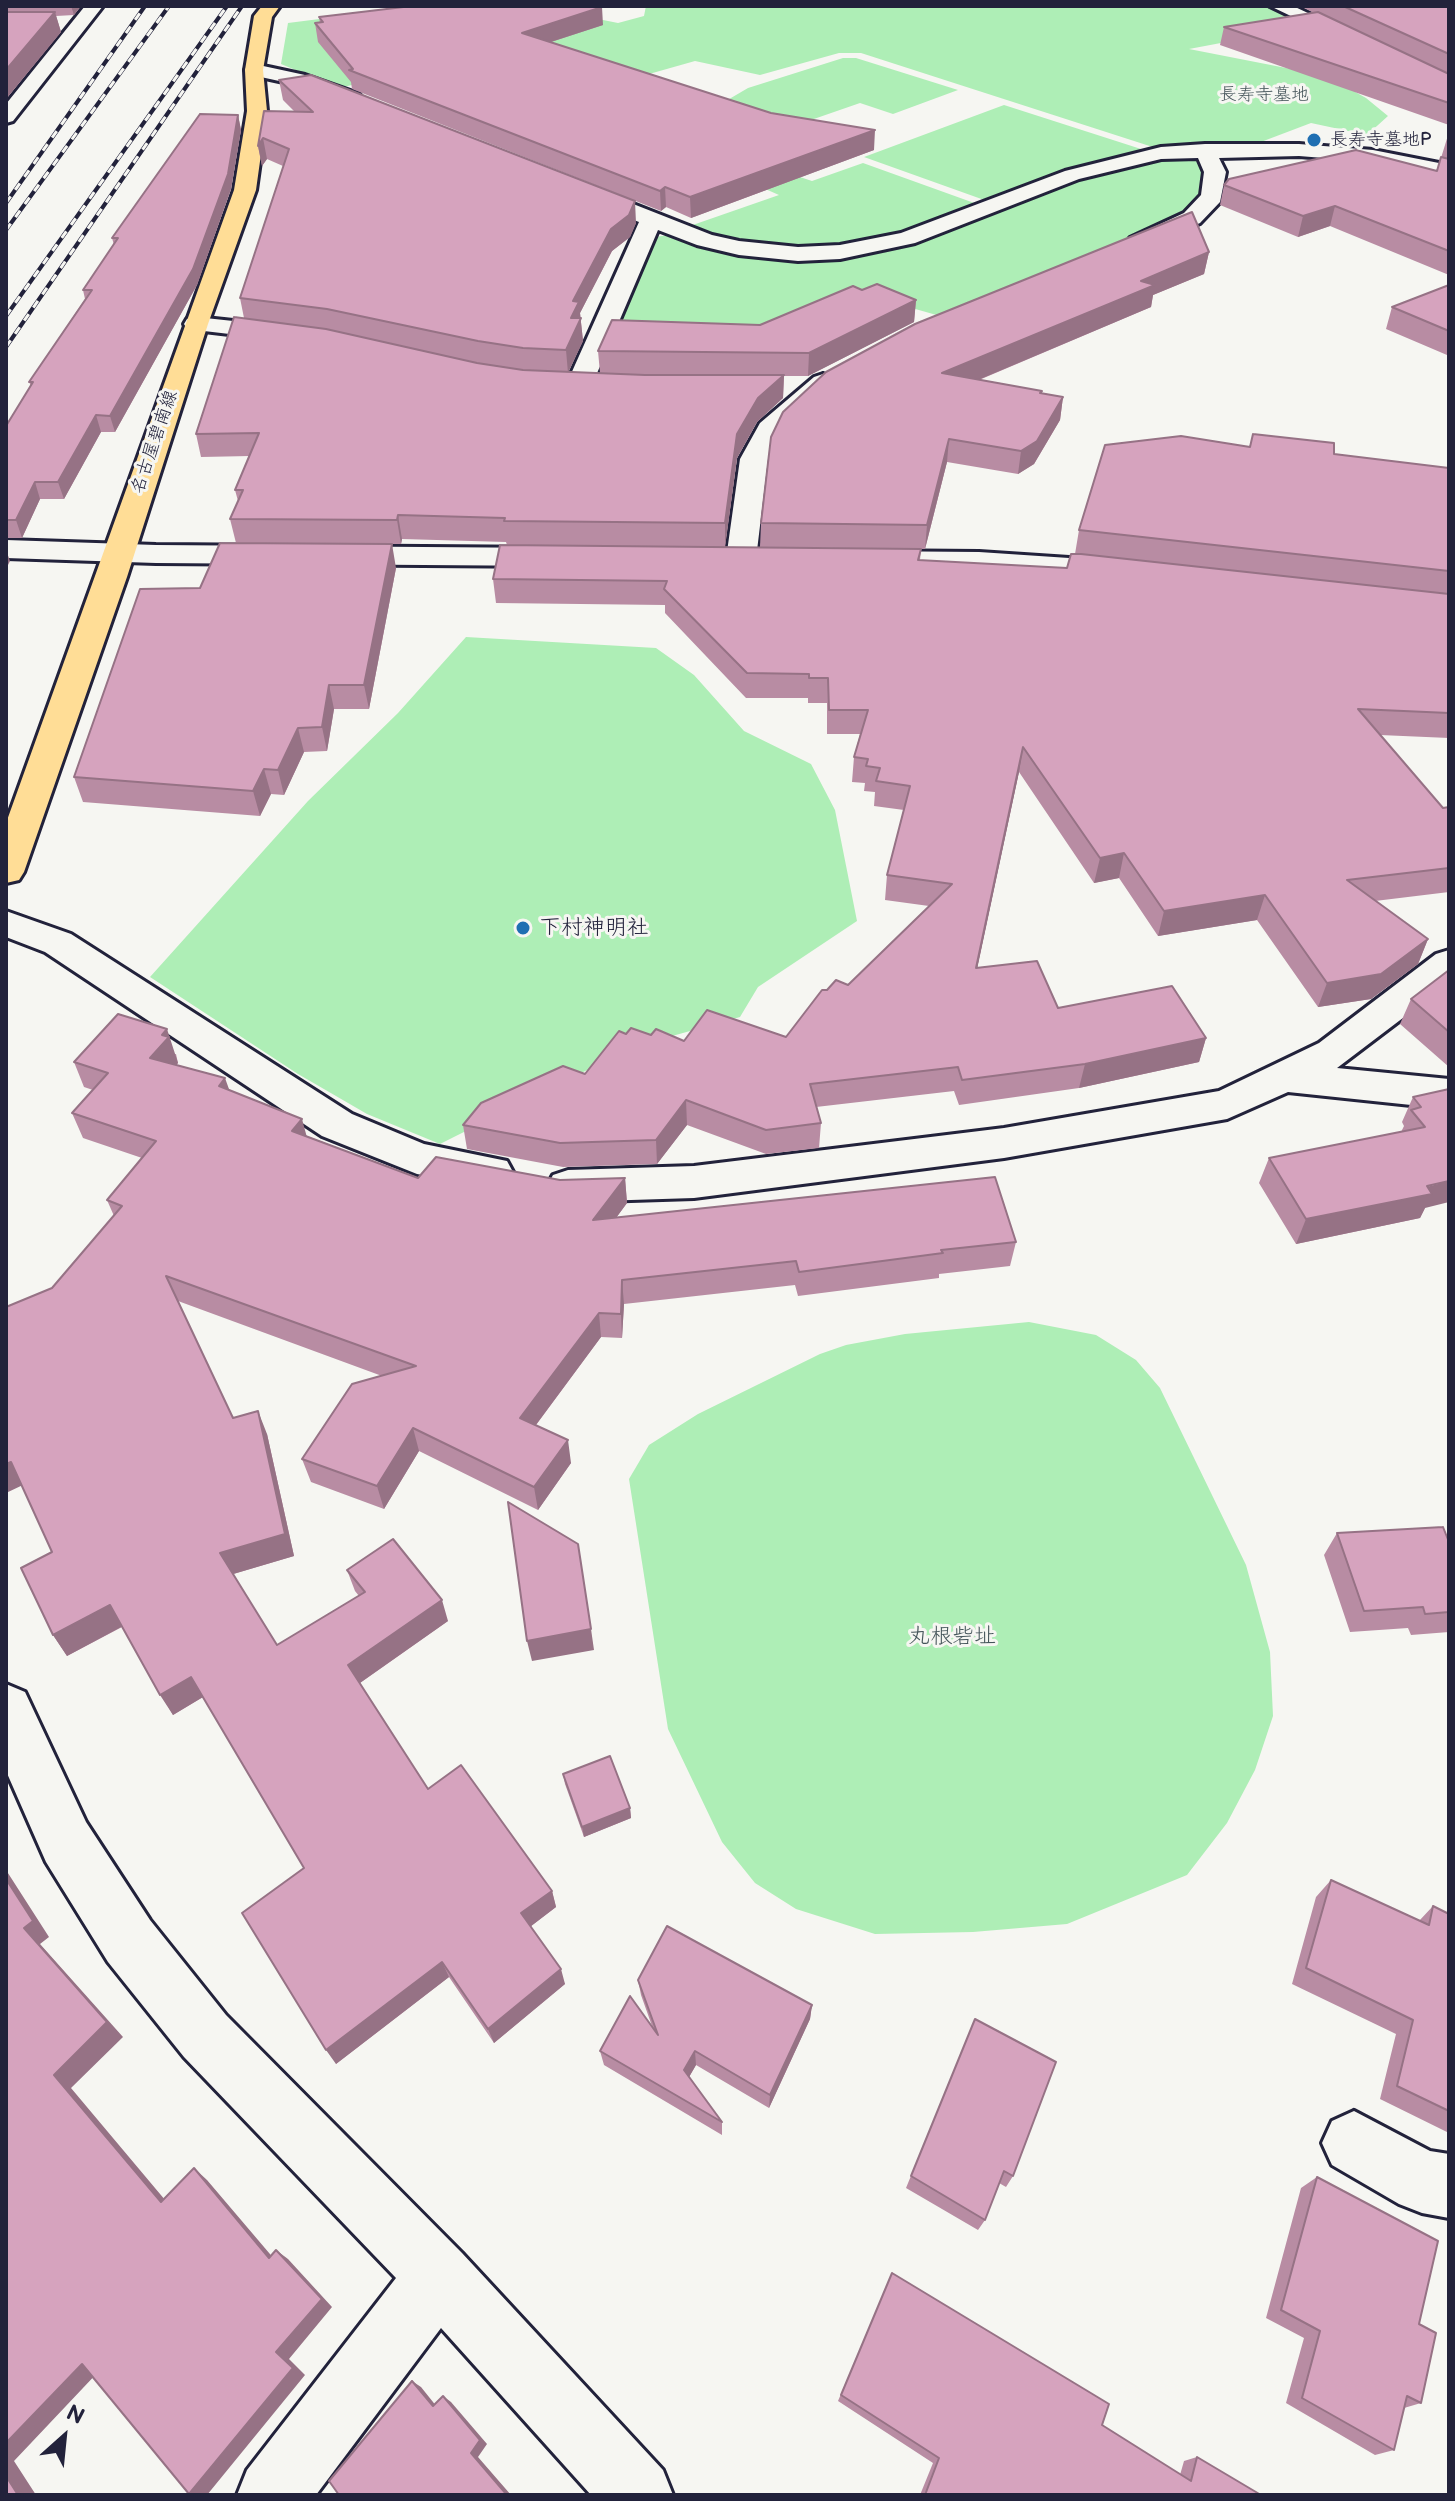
<!DOCTYPE html>
<html>
<head>
<meta charset="utf-8">
<style>
  body { margin:0 }
  #map { position:relative; width:1455px; height:2501px; overflow:hidden; background:#f6f6f2; font-family:"Balsamiq Sans",sans-serif }
  canvas { display:block }
  .frame { position:absolute; inset:0; border:8px solid #22223b; pointer-events:none }
  .north { position:absolute; left:24px; top:2397px; width:80px; height:80px; -webkit-text-stroke:6px #f6f6f2; paint-order:stroke; rotate:27deg; font-size:22px; font-weight:700; line-height:32px; text-align:center; color:#22223b }
  .north::after { content:''; display:block; margin:auto; width:28px; height:36px; background:#22223b; clip-path:polygon(50% 0,100% 100%,50% 72%,0 100%) }
</style>
</head>
<body>
<div id="map">
<canvas width="1455" height="2501"></canvas>
<div class="frame"></div>
<div class="north">N</div>
</div>
<script>
const context = document.querySelector('canvas').getContext('2d');
context.lineJoin = 'round';
function paint(path, color) { context.fillStyle = color; context.fill(path, 'evenodd'); }
const shape = rows => new Path2D(rows.map(r => 'M' + r).join(''));
function strokePath(path, color, width, dash) { context.strokeStyle = color; context.lineWidth = width; context.lineCap = dash ? 'butt' : 'round'; context.setLineDash(dash || []); context.stroke(path); }
function label(font, color, halo, rows, align = 'center') {
  context.font = font + ' "Balsamiq Sans","Klee One",sans-serif'; context.lineWidth = 6; context.setLineDash([]); context.textBaseline = 'middle'; context.strokeStyle = halo; context.fillStyle = color; for (const [text, x, y, turn = 0] of rows) {
    context.save(); context.translate(x, y); context.rotate((+turn || 0) * Math.PI / 180); context.textAlign = isNaN(turn) ? turn : align; if (halo) context.strokeText(text, 0, 0); context.fillText(text, 0, 0); context.restore();
  }
}
const green = shape([
  [422,6,568,13,618,23,644,16,646,6,1269,6,1311,26,1189,49,1327,76,1366,98,1388,116,1367,135,1311,123,1253,145,1162,150,861,53,839,53,760,75,695,61,589,91,426,68,339,88,281,64,288,23],
  [843,58,856,58,958,90,893,114,860,103,785,129,719,105,748,88],
  [1004,105,1141,149,1142,153,1096,163,987,201,864,157],
  [1189,155,1201,159,1206,171,1204,198,1176,221,940,316,873,297,759,343,611,339,655,237,669,235,723,251,843,258,884,252,925,239,1102,171],
  [863,163,977,204,894,236,817,248,751,244,687,227,779,195,738,177,770,167,812,181],
  [466,637,656,648,694,675,744,731,811,764,835,810,857,921,758,987,740,1017,633,1047,440,1144,367,1114,298,1074,150,977,308,801,398,713],
  [1029,1322,1096,1335,1136,1360,1160,1388,1246,1565,1270,1652,1273,1716,1255,1770,1227,1823,1187,1875,1067,1924,973,1932,875,1934,796,1909,755,1883,722,1842,668,1729,629,1479,649,1445,698,1414,820,1354,846,1345,905,1334]
]);
const minor = shape([
  [85,6,103,6,13,121,6,123,6,104,85,6],
  [1270,6,1293,6,1449,79,1449,92,1270,6],
  [254,64,305,75,359,94,362,98,352,104,293,84,247,74,245,70,247,66,254,64],
  [1205,144,1299,144,1373,150,1449,165,1449,177,1373,162,1299,156,1219,158,1226,172,1220,202,1200,223,1138,250,1130,248,1127,243,1130,238,1184,213,1201,195,1204,172,1198,158,1161,159,1079,179,915,243,840,259,798,261,739,255,697,245,658,230,592,385,588,390,579,393,570,390,566,385,639,222,574,197,571,192,574,187,590,187,712,235,739,241,798,247,840,245,901,233,1065,171,1161,147,1205,144],
  [196,317,289,327,298,329,301,334,298,339,289,341,187,329,184,324,187,319,196,317],
  [823,374,832,377,836,382,780,433,768,459,756,559,751,565,741,568,731,565,726,559,740,459,760,423,814,377,823,374],
  [6,540,156,545,557,548,567,551,572,557,567,563,557,566,156,563,6,558,6,540],
  [862,551,979,552,1129,562,1139,565,1144,571,1139,577,1129,580,979,570,852,566,847,560,852,554,862,551],
  [6,911,71,934,352,1114,424,1144,507,1161,513,1172,507,1183,492,1188,417,1174,322,1136,45,952,6,937,6,911],
  [1449,950,1449,983,1337,1068,1449,1079,1449,1109,1288,1092,1227,1119,1004,1158,694,1198,568,1202,553,1197,547,1186,553,1175,568,1170,694,1166,1004,1128,1219,1091,1319,1043,1436,954,1449,950],
  [6,1684,25,1692,86,1822,150,1920,226,2015,462,2253,663,2470,673,2495,591,2495,441,2328,316,2495,237,2495,247,2470,396,2278,184,2057,108,1962,46,1862,6,1771,6,1684],
  [1354,2111,1430,2151,1449,2154,1449,2218,1422,2213,1399,2204,1332,2165,1322,2143,1332,2121,1354,2111]
]);
const major = shape([
  [262,6,280,6,272,17,263,70,267,111,256,190,208,324,127,577,24,872,19,880,6,883,6,823,234,190,247,111,245,70,254,16,262,6]
]);
const rail = shape([
  [6,203,145,6],
  [6,230,169,6],
  [6,316,227,6],
  [6,347,242,6]
]);
const wall = shape([
  [6,6,81,6,74,15,56,16,61,32,6,99],
  [1300,6,1449,6,1449,125,1220,45,1224,27,1314,13],
  [319,17,603,25,551,42,874,150,691,218,666,207,661,211,352,89,351,82,318,42,315,23,320,23],
  [279,80,636,223,630,237,612,251,580,313,583,341,568,372,600,373,598,351,760,325,862,290,916,300,914,322,808,376,784,376,783,398,757,422,737,458,725,547,921,549,920,560,1067,568,1075,554,1079,530,1250,447,1334,454,1449,468,1449,738,1380,735,1443,808,1449,807,1449,892,1375,901,1428,939,1418,964,1371,999,1318,1007,1257,920,1158,936,1119,878,1094,883,1019,772,977,968,1058,1008,1206,1038,1199,1062,1079,1088,959,1105,954,1091,816,1107,821,1123,819,1148,766,1154,687,1125,657,1164,563,1167,467,1149,463,1125,585,1074,626,1034,651,1035,684,1041,786,1037,827,990,848,985,929,906,885,900,887,875,904,810,874,806,875,792,864,791,865,783,852,782,854,757,860,734,827,734,827,703,808,703,808,698,746,698,665,613,665,605,496,603,493,579,507,545,506,542,402,539,401,544,236,543,230,519,238,501,235,490,250,456,201,457,196,434,244,318,240,298,283,166,267,159,262,166,258,146,264,111,295,112,283,100],
  [624,374,715,375,645,375],
  [238,115,241,130,231,189,197,285,115,432,101,432,64,499,40,499,22,538,6,538,6,426,31,386,29,382,85,299,83,290,114,245,112,238],
  [1449,132,1449,275,1330,226,1298,237,1220,205,1224,185,1437,171],
  [1192,212,1209,252,1204,274,1153,295,1151,307,979,380,1042,391,1042,393,1063,397,1060,420,1034,464,1018,474,947,462,925,549,760,547,761,523],
  [1449,285,1449,355,1447,355,1386,329,1392,307],
  [396,568,369,709,334,709,327,751,304,752,284,795,271,794,260,816,83,802,74,777,200,588],
  [1449,970,1449,1067,1400,1024,1411,999],
  [176,1054,178,1063,176,1065,229,1090,307,1136,418,1178,560,1180,625,1178,627,1203,616,1218,1016,1242,1010,1266,939,1274,939,1278,798,1296,795,1285,624,1304,622,1338,601,1337,536,1425,571,1463,538,1510,419,1451,384,1509,311,1482,302,1459,382,1376,178,1301,233,1418,267,1434,294,1556,233,1574,277,1645,359,1596,355,1591,347,1570,448,1621,360,1683,428,1789,552,1891,556,1907,531,1926,565,1984,494,2043,449,1977,336,2064,304,1868,203,1697,173,1715,122,1627,67,1656,53,1635,52,1552,52,1288,114,1216,107,1200,142,1158,83,1138,72,1113,93,1090,84,1087,74,1062],
  [1449,1089,1425,1208,1420,1218,1296,1244,1259,1183,1269,1158,1401,1132,1404,1126,1402,1122,1413,1097],
  [1337,1533,1449,1542,1449,1632,1411,1635,1408,1628,1350,1632,1324,1555],
  [563,1774,630,1808,631,1818,584,1837,565,1784],
  [1331,1880,1419,1921,1433,1906,1449,1914,1449,2133,1380,2099,1396,2034,1292,1984,1316,1897],
  [638,1980,812,2005,810,2019,769,2108,696,2065,689,2077,722,2122,722,2135,604,2065,600,2051,652,2026,641,1995],
  [975,2019,1013,2176,1006,2187,999,2183,985,2220,978,2230,906,2188],
  [1317,2177,1419,2324,1421,2403,1404,2408,1394,2450,1375,2455,1286,2403,1304,2338,1266,2318,1301,2188],
  [892,2273,1102,2425,1180,2475,1184,2461,1197,2457,1261,2495,920,2495,933,2463,838,2401]
]);
const shadedWall = shape([
  [71,6,81,6,74,15],
  [602,7,603,25,523,51,522,33],
  [55,12,61,32,6,99,6,70],
  [238,115,241,130,231,189,197,285,115,432,110,416],
  [875,130,874,150,691,218,690,197],
  [263,138,267,159,262,166,258,146],
  [665,187,666,207,661,211,660,191],
  [635,201,636,223,630,237,612,251,580,313,583,341,568,373,566,350,573,301,611,229],
  [1335,206,1330,226,1298,237,1303,216],
  [1209,252,1204,274,1153,295,1151,307,940,396,942,373,1141,281],
  [916,300,914,322,808,376,809,353],
  [784,375,783,398,757,422,737,458,725,547,725,523,737,434,758,398],
  [1063,397,1060,420,1034,464,1018,474,1021,451],
  [96,415,101,432,64,499,58,482],
  [949,439,947,462,925,549,927,525],
  [35,482,40,499,22,538,16,520],
  [398,515,402,539,401,544,397,520],
  [392,544,396,568,369,709,364,685],
  [6,550,10,561,6,569],
  [329,685,334,709,327,751,322,727],
  [298,728,304,752,284,795,278,770],
  [1023,747,1019,772,972,993,976,968],
  [264,769,271,794,260,816,253,791],
  [1124,853,1119,878,1094,883,1100,858],
  [1265,895,1257,920,1158,936,1164,911],
  [1428,939,1418,964,1371,999,1318,1007,1327,983],
  [167,1029,178,1063,159,1084,150,1058,162,1035],
  [1206,1038,1199,1062,1079,1088,1085,1064],
  [225,1078,234,1103,219,1086],
  [686,1100,687,1125,657,1164,656,1140],
  [302,1119,309,1145,292,1131],
  [625,1178,627,1203,596,1245,593,1220],
  [1449,1181,1449,1202,1425,1208,1420,1218,1296,1244,1306,1219],
  [622,1280,624,1304,622,1338,621,1314],
  [599,1313,601,1337,524,1441,520,1418],
  [258,1411,267,1434,294,1556,230,1575,220,1553],
  [413,1428,419,1451,384,1509,377,1486],
  [568,1440,571,1463,538,1510,534,1487],
  [11,1462,25,1484,6,1493,6,1464],
  [442,1600,448,1621,357,1685,348,1665],
  [110,1605,123,1626,67,1656,53,1635],
  [591,1629,594,1650,532,1661,527,1641],
  [191,1677,203,1697,173,1715,160,1695],
  [630,1808,631,1818,584,1837,582,1827],
  [6,1870,49,1937,40,1944,123,2037,71,2088,176,2213,161,2202,54,2075,24,1928,6,1879],
  [552,1891,556,1907,526,1930,521,1913],
  [442,1962,449,1977,336,2064,326,2050],
  [561,1969,565,1984,494,2043,488,2029],
  [812,2005,810,2019,769,2108,770,2095],
  [695,2051,696,2065,685,2084,684,2070],
  [194,2168,207,2180,281,2267,269,2258],
  [276,2250,288,2259,332,2307,289,2359,305,2375,207,2495,189,2494,276,2352],
  [82,2364,100,2370,14,2461,36,2495,18,2495,6,2476,6,2443],
  [412,2381,421,2387,441,2412,433,2406],
  [443,2396,451,2402,487,2444,478,2457,511,2495,507,2495,471,2453]
]);
const building = shape([
  [412,6,602,6,602,7,522,33,771,113,875,130,690,197,665,187,660,191,349,70,353,69,315,23,323,22,319,17,412,6],
  [1343,6,1449,6,1449,54,1343,6],
  [6,12,55,12,6,70,6,12],
  [1318,12,1449,74,1449,103,1224,27,1318,12],
  [311,75,635,201,629,215,611,229,573,301,579,302,571,318,581,318,566,350,523,348,478,341,327,309,240,298,289,149,263,138,258,146,264,111,313,112,279,80,311,75],
  [200,114,238,115,228,174,193,269,110,416,96,415,58,482,35,482,16,520,6,520,6,426,33,382,29,382,92,290,83,290,118,238,112,238,200,114],
  [1356,150,1437,171,1441,157,1449,159,1449,251,1335,206,1303,216,1224,185,1229,179,1356,150],
  [1192,212,1209,252,1141,281,1155,285,942,373,1042,391,1040,393,1063,397,1037,441,1021,451,949,439,927,525,761,523,771,437,783,412,826,372,915,324,1192,212],
  [877,284,916,300,809,353,598,351,612,320,760,325,853,286,862,290,877,284],
  [1449,285,1449,331,1392,307,1449,285],
  [234,317,326,329,477,363,523,370,645,375,784,375,758,398,737,434,725,523,504,521,505,518,398,515,397,520,230,519,243,490,235,490,259,433,196,434,234,317],
  [1253,434,1334,443,1334,454,1449,468,1449,571,1079,530,1105,445,1181,436,1250,447,1253,434],
  [220,543,392,544,364,685,329,685,322,727,298,728,278,770,264,769,253,791,74,777,140,589,200,588,220,543],
  [500,545,921,549,918,560,1067,568,1071,554,1081,554,1449,594,1449,713,1358,709,1443,808,1449,807,1449,868,1347,880,1428,939,1381,974,1327,983,1265,895,1164,911,1124,853,1100,858,1023,747,976,968,1037,961,1058,1008,1172,986,1206,1038,1085,1064,962,1080,958,1067,810,1084,821,1123,766,1130,686,1100,656,1140,560,1143,463,1125,481,1103,563,1066,585,1074,619,1031,626,1034,631,1028,651,1035,656,1029,684,1041,707,1010,786,1037,822,990,827,990,836,980,848,985,952,884,887,875,910,786,876,781,880,768,866,766,868,759,854,757,868,710,829,710,828,678,809,678,809,674,747,673,664,589,667,581,493,579,500,545],
  [1449,970,1449,1032,1411,999,1449,970],
  [118,1014,167,1029,162,1035,169,1037,150,1058,225,1078,219,1086,302,1119,292,1131,418,1178,436,1157,560,1180,625,1178,593,1220,995,1177,1016,1242,941,1250,943,1253,799,1272,796,1261,622,1280,621,1314,599,1313,520,1418,568,1440,534,1487,413,1428,377,1486,302,1459,352,1384,416,1366,166,1276,233,1418,258,1411,285,1534,220,1553,277,1645,365,1592,347,1570,393,1539,442,1600,348,1665,428,1789,461,1765,552,1891,521,1913,561,1969,488,2029,442,1962,326,2050,242,1913,304,1868,191,1677,160,1695,110,1605,53,1635,21,1568,52,1552,11,1462,6,1464,6,1307,52,1288,122,1206,107,1200,156,1141,72,1113,108,1073,74,1062,118,1014],
  [1449,1089,1449,1181,1427,1186,1432,1194,1306,1219,1269,1158,1425,1127,1411,1110,1421,1107,1413,1097,1449,1089],
  [508,1502,578,1544,591,1629,527,1641,508,1502],
  [1443,1527,1449,1542,1449,1612,1425,1614,1423,1607,1364,1611,1337,1533,1443,1527],
  [610,1756,630,1808,582,1827,563,1774,610,1756],
  [6,1879,33,1921,24,1928,107,2022,54,2075,161,2202,194,2168,269,2258,276,2250,322,2299,276,2352,293,2368,189,2494,82,2364,6,2443,6,1879],
  [1331,1880,1429,1925,1433,1906,1449,1914,1449,2111,1397,2086,1413,2020,1306,1968,1331,1880],
  [667,1926,812,2005,770,2095,695,2051,684,2070,722,2122,600,2051,630,1996,658,2035,638,1980,667,1926],
  [975,2019,1056,2062,1013,2176,1004,2171,985,2220,911,2176,975,2019],
  [1317,2177,1438,2241,1419,2324,1436,2333,1421,2403,1407,2396,1394,2450,1302,2398,1320,2331,1281,2310,1317,2177],
  [892,2273,1109,2404,1102,2425,1191,2481,1197,2457,1261,2495,925,2495,939,2458,841,2395,892,2273],
  [412,2381,433,2406,443,2396,480,2440,471,2453,507,2495,339,2495,329,2481,412,2381],
  [6,2476,18,2495,6,2495,6,2476]
]);
const markers = [
  [1314,140,8,"#1f6fb2"],
  [523,928,8,"#1f6fb2"]
];
const farParknames = [
  ["長寿寺墓地",1264,95]
];
const farPoinames = [
  ["長寿寺墓地P",1330,140]
];
const farStreetnames = [
  ["名古屋碧南線",155,442,-71]
];
const poiNames = [
  ["下村神明社",539,928]
];
const parkNames = [
  ["丸根砦址",952,1637]
];
paint(green, '#aeeeb6');
strokePath(minor, '#22223b', 6);
strokePath(major, '#22223b', 6);
paint(minor, '#f6f6f2');
paint(major, '#ffdd96');
strokePath(rail, '#22223b', 4);
strokePath(rail, '#f6f6f2', 3, [8]);
paint(wall, '#b88ca3');
paint(shadedWall, '#967285');
paint(building, '#d6a3be');
strokePath(building, '#967285', 2);
for (const [x, y, r, color] of markers) { const dot = new Path2D(); dot.arc(x, y, r, 0, 2 * Math.PI); context.fillStyle = color; context.fill(dot); strokePath(dot, '#f6f6f2', 3); }
label('18px', '#45555a', '#f6f6f2', farParknames);
label('18px', '#22223b', '#f6f6f2', farPoinames, 'left');
label('18px', '#22223b', '#f6f6f2', farStreetnames);
label('22px', '#22223b', '#f6f6f2', poiNames, 'left');
label('22px', '#45555a', '#f6f6f2', parkNames);
</script>
</body>
</html>
